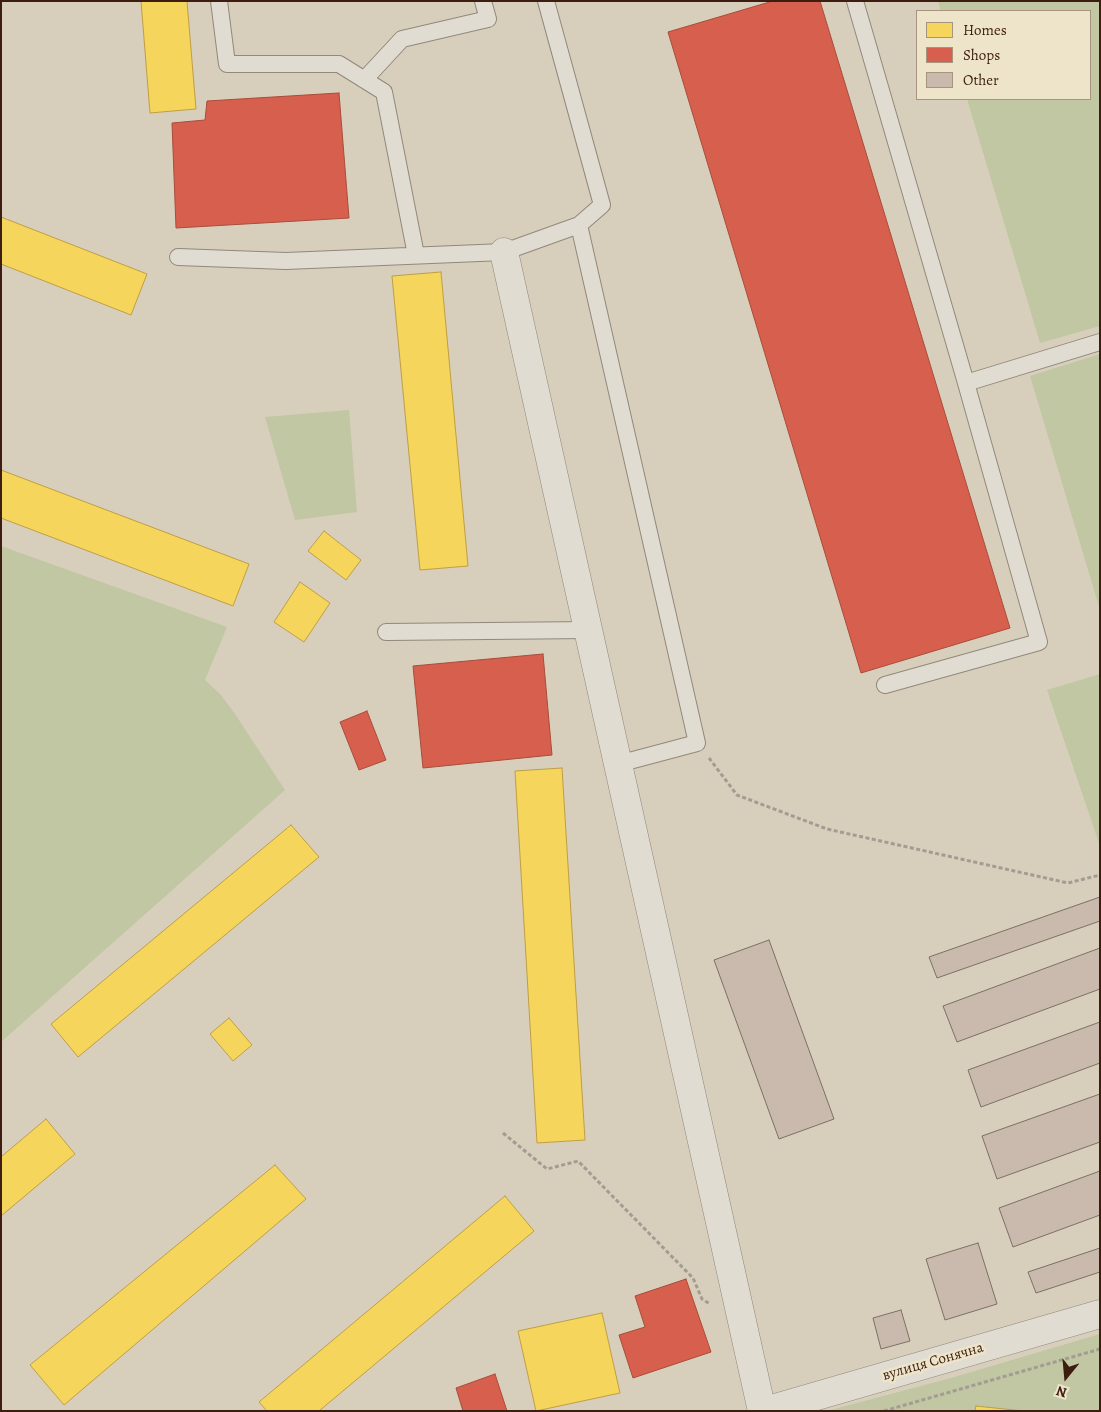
<!DOCTYPE html>
<html>
<head>
<meta charset="utf-8">
<style>
  body { margin:0 }
  #map { position:relative; width:1101px; height:1412px; overflow:hidden; background:#d7cfbb; font-family:Alegreya,serif }
  canvas { display:block }
  .frame { position:absolute; inset:0; border:2px solid #3c1d0f; pointer-events:none }
  .legend { position:absolute; left:916px; top:10px; width:175px; height:90px; box-sizing:border-box; background:#ede4ca; border:1px solid #a6947f; margin:0; padding:6px 9px; list-style:none; font-size:15px; color:#3c1d0f }
  .legend li { display:flex; align-items:center; gap:10px; height:25px }
  .legend b { width:25px; border:1px solid #a6947f }
  .north { position:absolute; left:1041px; top:1352px; width:50px; height:50px; -webkit-text-stroke:4px #ede4ca; paint-order:stroke; rotate:197deg; font-size:14px; font-weight:700; line-height:20px; text-align:center; color:#3c1d0f }
  .north::after { content:''; display:block; margin:auto; width:18px; height:22px; background:#3c1d0f; clip-path:polygon(50% 0,100% 100%,50% 72%,0 100%) }
</style>
</head>
<body>
<div id="map">
<canvas width="1101" height="1412"></canvas>
<div class="frame"></div>
<ul class="legend">
<li><b style="height:14px;background:#f6d55c"></b>Homes</li>
<li><b style="height:14px;background:#d6604d"></b>Shops</li>
<li><b style="height:14px;background:#c9baad"></b>Other</li>
</ul>
<div class="north">N</div>
</div>
<script>
const context = document.querySelector('canvas').getContext('2d');
context.lineJoin = 'round';
function paint(path, color) { context.fillStyle = color; context.fill(path, 'evenodd'); }
const shape = rows => new Path2D(rows.map(r => 'M' + r).join(''));
function strokePath(path, color, width, dash) { context.strokeStyle = color; context.lineWidth = width; context.lineCap = dash ? 'butt' : 'round'; context.setLineDash(dash || []); context.stroke(path); }
function label(font, color, halo, rows, align = 'center') {
  context.font = font + ' Alegreya,serif'; context.lineWidth = 5; context.setLineDash([]); context.textBaseline = 'middle'; context.strokeStyle = halo; context.fillStyle = color; for (const [text, x, y, turn = 0] of rows) {
    context.save(); context.translate(x, y); context.rotate((+turn || 0) * Math.PI / 180); context.textAlign = isNaN(turn) ? turn : align; if (halo) context.strokeText(text, 0, 0); context.fillText(text, 0, 0); context.restore();
  }
}
const green = shape([
  [938,1,1100,1,1100,326,1040,343,967,99,1090,99,1090,11,941,11],
  [1100,354,1100,610,1030,376],
  [349,410,357,512,295,520,265,417],
  [1,546,227,627,205,680,221,695,235,714,285,790,1,1042],
  [1100,674,1100,846,1047,690],
  [1100,1334,1100,1411,827,1411,951,1378]
]);
const homes = shape([
  [141,1,187,1,196,109,150,113,141,1],
  [1,217,147,274,131,315,1,264,1,217],
  [441,272,468,566,420,570,392,276,441,272],
  [1,470,249,564,233,606,1,518,1,470],
  [324,531,361,560,346,580,308,551,324,531],
  [300,582,330,603,304,642,274,622,300,582],
  [562,768,585,1140,537,1143,515,771,562,768],
  [291,825,319,857,78,1057,51,1024,291,825],
  [229,1018,252,1045,233,1061,210,1034,229,1018],
  [46,1119,75,1154,1,1216,1,1157,46,1119],
  [275,1165,306,1199,64,1405,30,1365,275,1165],
  [505,1196,534,1231,319,1411,267,1411,259,1402,505,1196],
  [602,1313,620,1393,536,1411,518,1331,602,1313],
  [976,1406,1023,1411,975,1411,976,1406]
]);
const shops = shape([
  [773,1,820,1,1010,628,861,673,668,32,773,1],
  [339,93,349,218,176,228,172,123,205,120,207,101,339,93],
  [543,654,552,755,423,768,413,666,543,654],
  [367,711,386,760,359,770,340,722,367,711],
  [686,1279,711,1352,633,1378,619,1335,645,1327,635,1296,686,1279],
  [495,1374,507,1411,463,1411,456,1388,495,1374]
]);
const building = shape([
  [1100,897,1100,921,937,978,929,957,1100,897],
  [769,940,834,1119,779,1139,714,960,769,940],
  [1100,948,1100,989,957,1042,943,1006,1100,948],
  [1100,1022,1100,1063,981,1107,968,1070,1100,1022],
  [1100,1094,1100,1142,997,1179,982,1136,1100,1094],
  [1100,1171,1100,1215,1013,1247,999,1208,1100,1171],
  [978,1243,997,1304,945,1320,926,1259,978,1243],
  [1100,1248,1100,1272,1036,1293,1028,1272,1100,1248],
  [901,1310,910,1341,881,1349,873,1318,901,1310]
]);
const path = shape([
  [709,758,737,795,827,829,1068,883,1100,875],
  [503,1133,547,1169,578,1161,693,1278,702,1299,710,1304],
  [884,1411,1100,1349]
]);
const service = shape([
  [219,1,227,64,339,64,384,92,416,255],
  [546,1,602,205,579,225,697,743,618,764],
  [855,1,966,383,1100,342],
  [364,80,402,39,488,19,483,1],
  [178,257,286,261,504,252,579,225],
  [386,632,589,630],
  [885,685,1039,642,966,383]
]);
const minor = shape([
  [504,252,762,1411]
]);
const tertiary = shape([
  [765,1411,1100,1314]
]);
const streetNames = [
  ["вулиця Сонячна",933,1362,-16]
];
paint(green, '#c1c6a3');
paint(homes, '#f6d55c');
strokePath(homes, '#be9e45', 1);
paint(shops, '#d6604d');
strokePath(shops, '#a84c3a', 1);
paint(building, '#c9baad');
strokePath(building, '#7a7065', 1);
strokePath(service, '#91887b', 18);
strokePath(minor, '#91887b', 29);
strokePath(tertiary, '#91887b', 29);
strokePath(path, '#a29c93', 3, [4, 2.5]);
strokePath(service, '#e0dcd1', 16);
strokePath(minor, '#e0dcd1', 28);
strokePath(tertiary, '#e0dcd1', 28);
label('15px', '#3c1d0f', '#ede4ca', streetNames);
</script>
</body>
</html>
